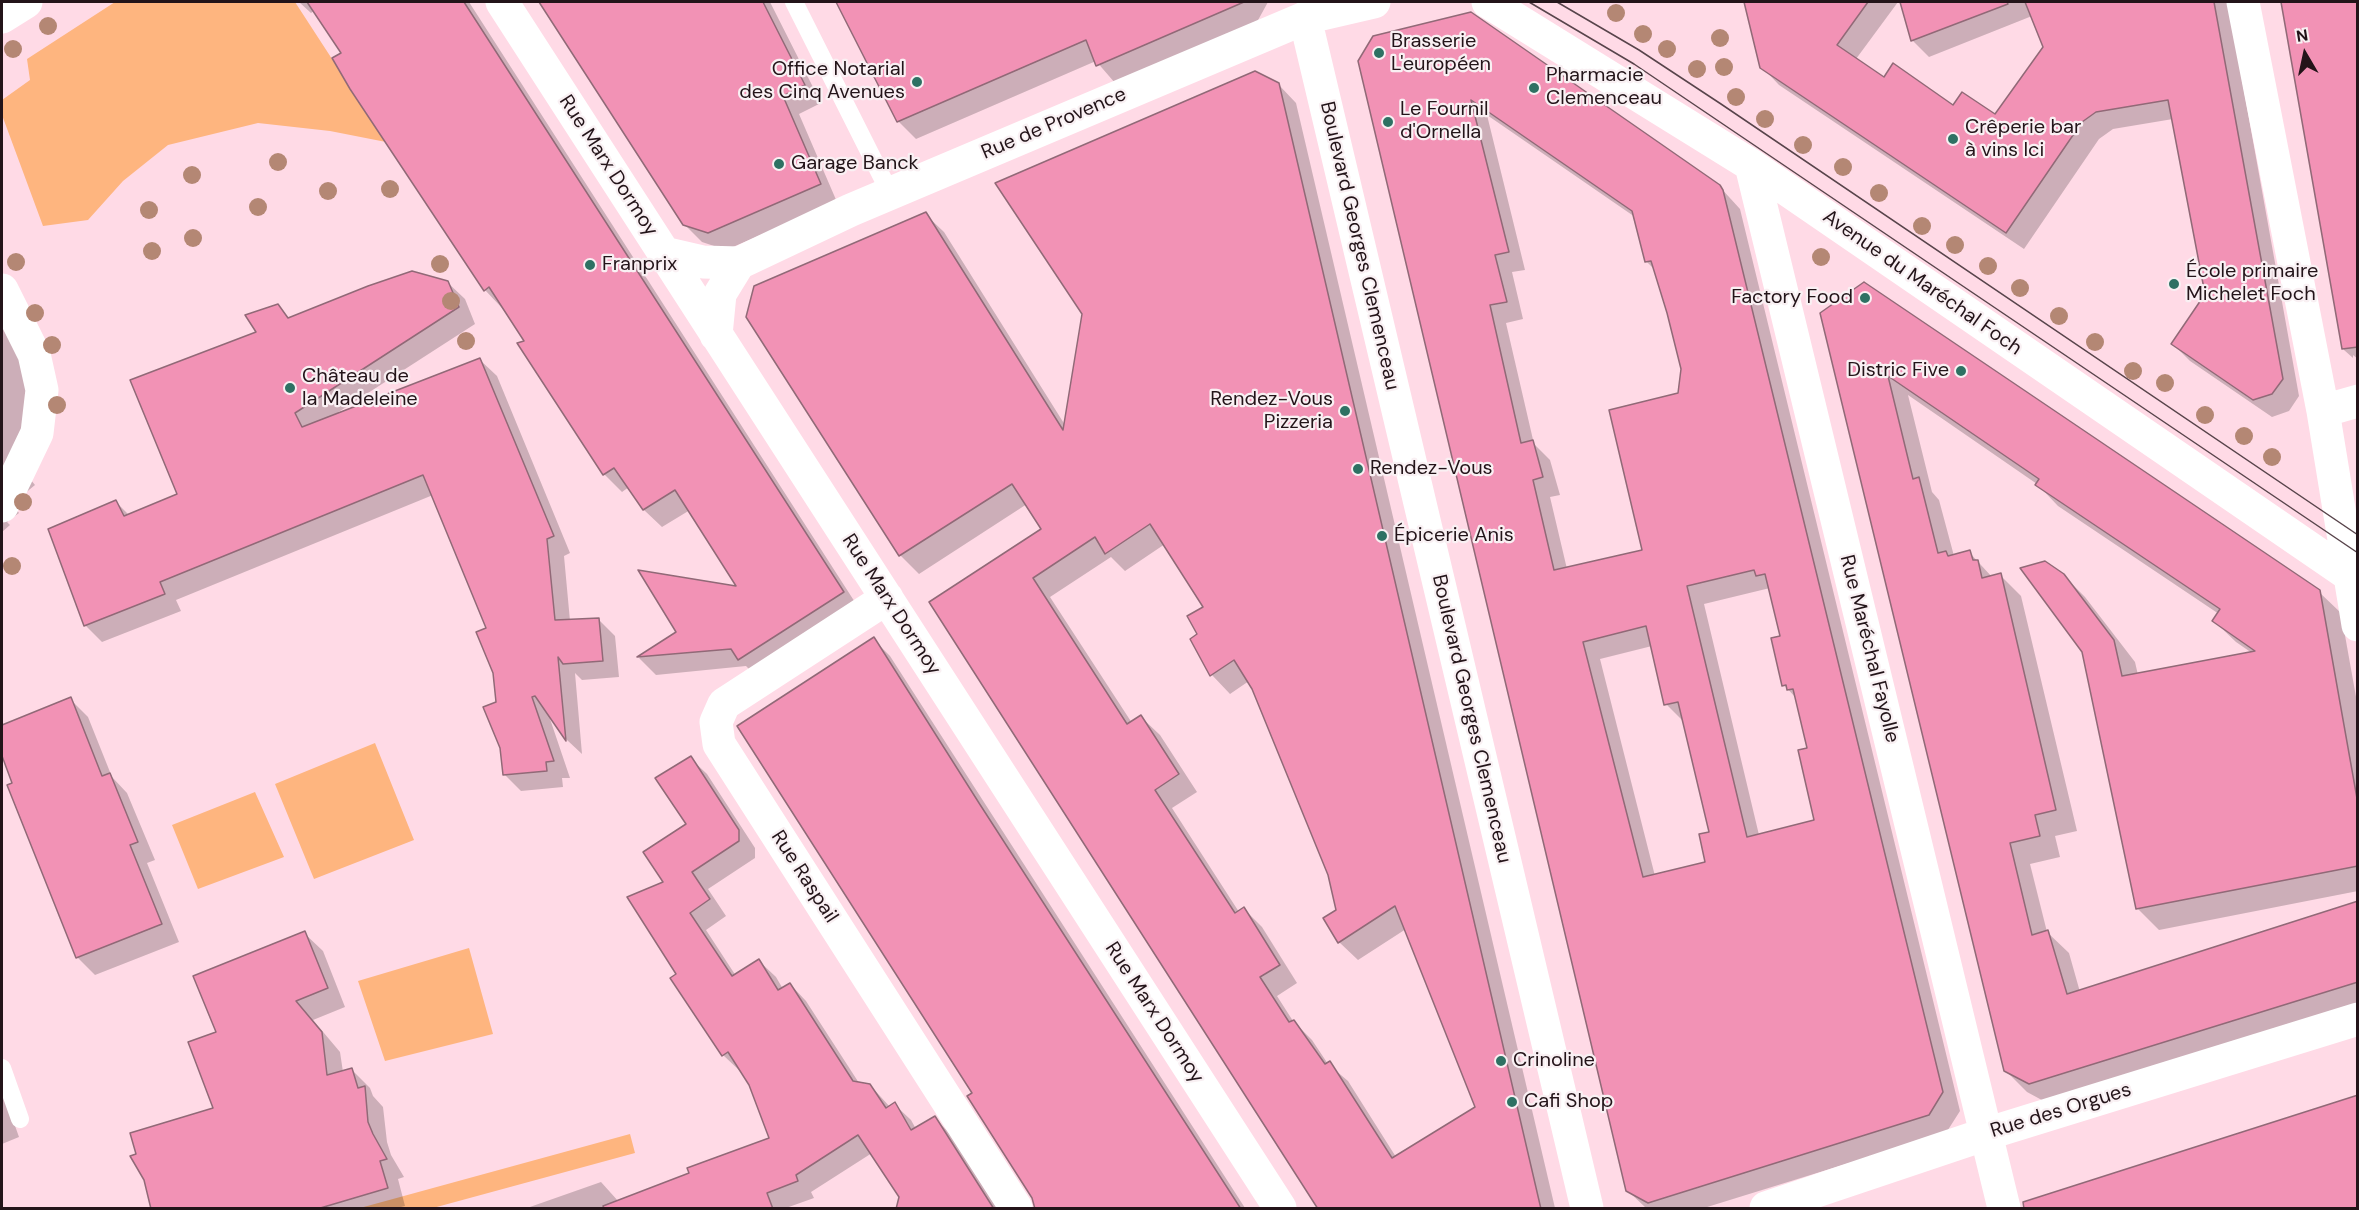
<!DOCTYPE html>
<html>
<head>
<meta charset="utf-8">
<style>
  body { margin:0 }
  #map { position:relative; width:2359px; height:1210px; overflow:hidden; background:#ffdae6; font-family:"DM Sans",sans-serif }
  canvas { display:block }
  .frame { position:absolute; inset:0; border:3px solid #231419; pointer-events:none }
  .north { position:absolute; left:2275px; top:24px; width:60px; height:60px; -webkit-text-stroke:4px #f9f0f3; paint-order:stroke; rotate:351deg; font-size:16px; font-weight:700; line-height:24px; text-align:center; color:#231419 }
  .north::after { content:''; display:block; margin:auto; width:21px; height:27px; background:#231419; clip-path:polygon(50% 0,100% 100%,50% 72%,0 100%) }
</style>
</head>
<body>
<div id="map">
<canvas width="2359" height="1210"></canvas>
<div class="frame"></div>
<div class="north">N</div>
</div>
<script>
const context = document.querySelector('canvas').getContext('2d');
context.lineJoin = 'round';
function paint(path, color) { context.fillStyle = color; context.fill(path, 'evenodd'); }
const shape = rows => new Path2D(rows.map(r => 'M' + r).join(''));
function strokePath(path, color, width, dash) { context.strokeStyle = color; context.lineWidth = width; context.lineCap = dash ? 'butt' : 'round'; context.setLineDash(dash || []); context.stroke(path); }
function label(font, color, halo, rows, align = 'center') {
  context.font = font + ' "DM Sans",sans-serif'; context.lineWidth = 4.5; context.setLineDash([]); context.textBaseline = 'middle'; context.strokeStyle = halo; context.fillStyle = color; for (const [text, x, y, turn = 0] of rows) {
    context.save(); context.translate(x, y); context.rotate((+turn || 0) * Math.PI / 180); context.textAlign = isNaN(turn) ? turn : align; if (halo) context.strokeText(text, 0, 0); context.fillText(text, 0, 0); context.restore();
  }
}
const green = shape([
  [115,2,295,2,386,142,330,131,258,123,168,145,123,181,88,220,43,226,2,115,2,100,30,80,27,59],
  [375,743,414,840,314,879,275,784],
  [255,792,284,857,198,889,172,825],
  [469,948,493,1034,385,1061,358,981],
  [630,1134,635,1153,433,1208,360,1208]
]);
const shadow = shape([
  [299,2,469,2,860,610,757,677,746,666,656,675,639,658,739,588,690,510,662,527,644,510,629,487,622,492,604,474,526,341,502,308,485,290,315,10,311,13],
  [541,2,770,2,821,103,799,114,837,202,726,250,702,242,684,224],
  [838,2,1268,2,1257,22,1115,83,1096,61,916,139,898,121],
  [1746,2,1898,2,1856,59,1885,79,1954,107,1995,116,2045,47,2032,16,1929,57,1912,40,1902,2,2228,2,2299,396,2289,411,2272,417,2190,361,2173,344,2206,294,2173,119,2113,129,2099,139,2024,249,1779,85,1762,67],
  [2282,2,2358,2,2358,359,2353,355,2353,358,2344,350],
  [1374,37,1719,186,1740,209,1960,1111,1946,1133,1704,1208,1646,1208,1627,1190],
  [1487,115,1635,217,1646,261,1656,271,1682,369,1680,394,1644,551,1567,569,1550,497,1560,495,1550,460,1534,444,1506,323,1523,319,1512,272,1525,270],
  [1770,588,1782,637,1784,685,1796,698,1809,749,1816,821,1759,835,1704,604],
  [1652,646,1666,704,1683,721,1711,833,1707,863,1655,876,1600,659],
  [1278,84,1296,103,1555,1208,1319,1208,931,602,1043,529,1027,504,919,574,900,555,747,317,925,214,944,232,1065,425],
  [1165,544,1205,607,1199,634,1192,639,1212,675,1230,694,1249,681,1329,875,1338,911,1339,942,1358,960,1406,929,1476,1107,1396,1157,1348,1081,1328,1064,1312,1040,1293,1021,1277,996,1297,983,1262,927,1244,909,1239,912,1172,808,1197,792,1160,735,1141,717,1132,723,1050,597,1111,557,1125,571],
  [2,282,36,384,22,469,35,485,12,504,19,513,7,522,10,525,2,532],
  [447,282,465,299,475,324,337,413,480,360,497,376,570,553,564,556,570,621,598,619,615,636,619,677,582,680,575,673,582,754,567,740,548,713,570,778,562,778,563,787,521,791,504,774,488,629,433,495,176,600,181,611,102,642,85,625,116,502,129,515,179,495,258,333,277,306,290,319],
  [1821,313,2319,592,2341,613,2358,708,2358,891,2159,930,2138,909,2084,651,2063,575,2085,597,2135,662,2138,675,2252,653,2236,642,2214,621,2219,614,2058,506,2037,484,1908,395,1932,492,1939,500,1954,556,1969,552,1992,577,2000,575,2021,596,2077,831,2055,836,2060,857,2030,864,2047,932,2069,953,2080,992,2358,903,2358,1009,2051,1105,2027,1092,2005,1070],
  [873,639,890,656,1245,1208,1036,1208,1033,1197,974,1094],
  [70,699,88,717,112,777,127,793,155,860,147,863,179,942,95,975,77,957,2,752,2,727],
  [690,758,707,774,755,848,755,858,708,889,726,916,706,930,736,976,759,961,776,977,783,989,790,984,806,1001,859,1083,870,1085,890,1107,894,1104,911,1120,916,1129,935,1118,951,1135,999,1208,898,1208,901,1197,872,1153,811,1192,814,1198,786,1208,527,1208,601,1182,619,1202,691,1174,771,1138,750,1085,741,1070,740,1071,723,1055,679,975,666,883,688,825],
  [304,933,323,951,345,1007,313,1020,340,1052,343,1072,352,1070,370,1088,373,1096,383,1107,387,1142,391,1155,404,1177,398,1179,405,1206,397,1208,151,1208,215,1109,218,1033],
  [2,1089,19,1137,2,1144]
]);
const building = shape([
  [307,2,464,2,844,592,738,660,731,649,637,657,676,632,638,570,736,586,675,490,643,510,614,468,603,475,517,343,524,341,489,287,484,291,350,89,332,58,341,53,307,2],
  [539,2,763,2,805,85,783,96,821,184,708,233,683,225,539,2],
  [836,2,1244,2,1096,66,1086,40,897,122,836,2],
  [1744,2,1868,2,1837,45,1884,77,1893,63,1953,105,1962,92,1995,114,2043,47,2025,2,2214,2,2283,379,2272,394,2253,400,2171,344,2205,294,2168,100,2096,112,2082,122,2006,233,1760,68,1744,2],
  [1900,2,2007,2,2008,4,1911,41,1900,2],
  [2281,2,2358,2,2358,347,2342,349,2281,2],
  [1471,12,1720,185,1723,190,1943,1092,1929,1115,1648,1203,1626,1191,1358,61,1373,36,1471,12],
  [1471,100,1632,211,1645,262,1651,261,1667,313,1681,369,1678,393,1609,410,1642,550,1554,570,1533,480,1543,477,1533,440,1521,443,1490,305,1507,302,1495,255,1509,252,1471,100],
  [1754,570,1756,576,1765,574,1780,636,1771,638,1782,686,1786,685,1787,690,1793,689,1807,748,1798,750,1814,820,1747,837,1687,586,1754,570],
  [1646,626,1664,705,1678,702,1709,832,1699,834,1705,862,1643,877,1583,642,1646,626],
  [1255,71,1279,83,1541,1209,1318,1209,929,602,1041,529,1012,484,899,556,746,317,754,286,926,212,1063,430,1082,314,995,183,1255,71],
  [1150,524,1203,607,1187,616,1197,634,1190,639,1210,676,1234,660,1252,689,1328,875,1336,910,1323,918,1338,943,1395,906,1475,1107,1392,1158,1330,1061,1325,1064,1294,1020,1289,1022,1260,977,1280,965,1244,907,1235,913,1155,790,1179,774,1141,715,1127,724,1033,578,1095,537,1105,554,1150,524],
  [412,271,448,281,459,307,295,413,302,427,480,358,554,536,547,539,555,620,599,618,603,661,563,664,558,657,566,741,535,696,532,697,554,761,546,762,547,771,503,775,500,748,483,707,496,702,493,673,476,632,486,628,423,475,160,582,165,594,84,626,48,529,116,500,124,516,177,494,130,380,256,332,245,315,278,304,288,318,368,286,412,271],
  [1864,282,2320,590,2358,804,2358,866,2136,909,2082,652,2020,568,2045,561,2064,574,2114,640,2122,676,2255,651,2212,621,2220,609,2035,485,2039,479,1888,376,1913,479,1919,477,1938,553,1946,551,1948,556,1970,550,1973,560,1978,560,1982,578,2001,573,2056,810,2035,815,2040,836,2010,843,2032,935,2048,930,2067,994,2358,901,2358,982,2029,1084,2004,1071,1820,313,1864,282],
  [874,637,979,803,1241,1209,1035,1209,1032,1198,967,1096,972,1093,737,726,874,637],
  [71,697,102,776,110,773,138,842,130,845,162,924,76,958,7,785,12,783,2,756,2,725,71,697],
  [691,756,739,830,739,841,692,872,710,899,690,913,732,976,759,959,778,990,790,983,853,1081,870,1084,886,1108,895,1102,911,1130,935,1116,994,1209,896,1209,899,1197,858,1135,796,1175,798,1181,767,1193,773,1209,604,1209,603,1206,689,1173,687,1168,769,1138,749,1085,728,1052,722,1056,670,978,676,974,627,897,663,882,643,852,686,824,655,778,691,756],
  [305,931,328,988,296,1001,322,1032,327,1075,352,1068,358,1088,365,1086,368,1122,373,1134,387,1159,380,1161,388,1188,317,1209,151,1209,144,1180,130,1156,136,1154,130,1133,213,1108,188,1042,216,1032,193,976,305,931],
  [2358,1095,2358,1209,2024,1209,2023,1202,2358,1095]
]);
const service = shape([
  [794,2,890,193],
  [2,1068,20,1119]
]);
const minor = shape([
  [502,2,1280,1208],
  [1488,2,1751,165,2349,575],
  [2243,2,2323,411,2358,625],
  [1751,165,2004,1208],
  [664,253,703,262,739,263,851,210,1305,18],
  [2,290,34,354,42,390,37,433,2,506],
  [716,335,720,294,739,263],
  [2323,411,2358,401],
  [887,598,724,704,716,722,719,744,1016,1208],
  [1766,1208,1986,1134,2358,1019]
]);
const tertiary = shape([
  [1374,2,1305,18,1587,1208]
]);
const secondary = shape([
  [2,17,26,2]
]);
const tram = shape([
  [1529,2,1634,64,2358,553],
  [1557,2,1639,50,1721,104,2358,535]
]);
const trees = [
  [1616,13],
  [48,26],
  [1643,34],
  [1720,38],
  [13,49],
  [1667,49],
  [1724,67],
  [1697,69],
  [1736,97],
  [1765,119],
  [1803,145],
  [278,162],
  [1843,167],
  [192,175],
  [390,189],
  [328,191],
  [1879,193],
  [258,207],
  [149,210],
  [1922,226],
  [193,238],
  [1955,245],
  [152,251],
  [1821,257],
  [16,262],
  [440,264],
  [1988,266],
  [2020,288],
  [451,301],
  [35,313],
  [2059,316],
  [466,341],
  [2095,342],
  [52,345],
  [2133,371],
  [2165,383],
  [57,405],
  [2205,415],
  [2244,436],
  [2272,457],
  [23,502],
  [12,566]
];
const markers = [
  [1379,53,6,"#2e7163"],
  [917,82,6,"#2e7163"],
  [1534,88,6,"#2e7163"],
  [1388,122,6,"#2e7163"],
  [1953,139,6,"#2e7163"],
  [779,164,6,"#2e7163"],
  [590,265,6,"#2e7163"],
  [2174,284,6,"#2e7163"],
  [1865,298,6,"#2e7163"],
  [1961,371,6,"#2e7163"],
  [290,388,6,"#2e7163"],
  [1345,411,6,"#2e7163"],
  [1358,469,6,"#2e7163"],
  [1382,536,6,"#2e7163"],
  [1501,1061,6,"#2e7163"],
  [1512,1102,6,"#2e7163"]
];
const poiNames = [
  ["Brasserie",1391,42],
  ["L'européen",1391,65],
  ["Office Notarial",905,70,"right"],
  ["des Cinq Avenues",905,93,"right"],
  ["Pharmacie",1546,76],
  ["Clemenceau",1546,99],
  ["Le Fournil",1400,110],
  ["d'Ornella",1400,133],
  ["Crêperie bar",1965,128],
  ["à vins Ici",1965,151],
  ["Garage Banck",791,164],
  ["Franprix",602,265],
  ["École primaire",2186,272],
  ["Michelet Foch",2186,295],
  ["Factory Food",1853,298,"right"],
  ["Distric Five",1949,371,"right"],
  ["Château de",302,377],
  ["la Madeleine",302,400],
  ["Rendez-Vous",1333,400,"right"],
  ["Pizzeria",1333,423,"right"],
  ["Rendez-Vous",1370,469],
  ["Épicerie Anis",1394,536],
  ["Crinoline",1513,1061],
  ["Cafi Shop",1524,1102]
];
const streetNames = [
  ["Rue de Provence",1054,124,-23],
  ["Rue Marx Dormoy",608,166,57],
  ["Boulevard Georges Clemenceau",1359,246,77],
  ["Avenue du Maréchal Foch",1922,283,35],
  ["Rue Marx Dormoy",891,605,57],
  ["Rue Maréchal Fayolle",1869,649,76],
  ["Boulevard Georges Clemenceau",1471,719,77],
  ["Rue Raspail",804,877,57],
  ["Rue Marx Dormoy",1154,1013,57],
  ["Rue des Orgues",2061,1111,-17]
];
paint(green, '#feb57f');
paint(shadow, '#0003');
paint(building, '#f292b5');
strokePath(building, '#916977', 1.5);
strokePath(service, '#fff', 18);
strokePath(minor, '#fff', 33);
strokePath(tertiary, '#fff', 33);
strokePath(secondary, '#fff', 33);
strokePath(tram, '#58444b', 1.5);
context.fillStyle = '#b48774';
for (const [x, y] of trees) { context.beginPath(); context.arc(x, y, 9, 0, 2 * Math.PI); context.fill(); }
for (const [x, y, r, color] of markers) { const dot = new Path2D(); dot.arc(x, y, r, 0, 2 * Math.PI); context.fillStyle = color; context.fill(dot); strokePath(dot, '#f9f0f3', 2); }
label('20px', '#231419', '#f9f0f3', poiNames, 'left');
label('20px', '#231419', '#f9f0f3', streetNames);
</script>
</body>
</html>
